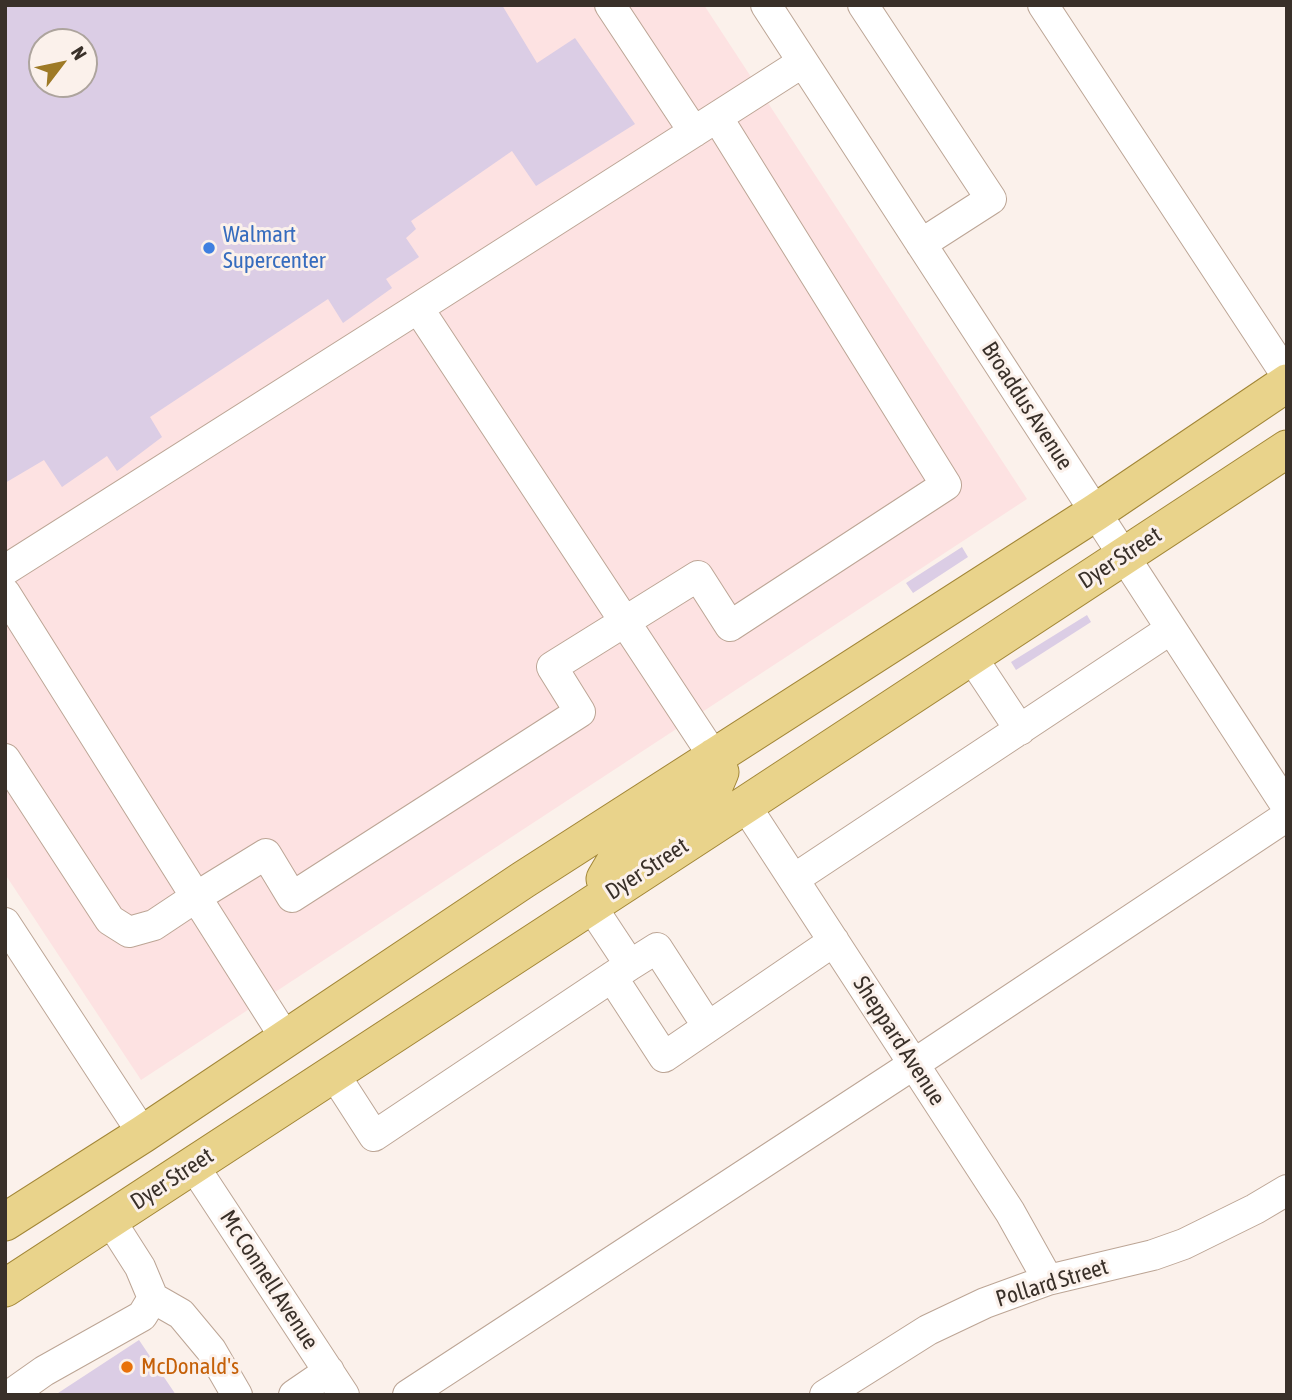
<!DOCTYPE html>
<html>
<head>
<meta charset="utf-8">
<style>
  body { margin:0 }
  #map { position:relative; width:1292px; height:1400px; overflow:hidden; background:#fbf1eb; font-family:"Asap Condensed",sans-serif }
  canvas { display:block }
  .frame { position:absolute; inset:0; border:7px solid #393029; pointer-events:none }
  .north { position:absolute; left:28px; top:28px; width:70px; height:70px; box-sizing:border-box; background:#fbf1eb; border:2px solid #ada49d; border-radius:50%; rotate:58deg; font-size:19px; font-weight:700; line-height:28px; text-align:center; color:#393029 }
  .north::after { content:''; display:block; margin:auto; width:24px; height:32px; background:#9e7a26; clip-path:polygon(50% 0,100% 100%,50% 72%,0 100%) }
</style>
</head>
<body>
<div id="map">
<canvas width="1292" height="1400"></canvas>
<div class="frame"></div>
<div class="north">N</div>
</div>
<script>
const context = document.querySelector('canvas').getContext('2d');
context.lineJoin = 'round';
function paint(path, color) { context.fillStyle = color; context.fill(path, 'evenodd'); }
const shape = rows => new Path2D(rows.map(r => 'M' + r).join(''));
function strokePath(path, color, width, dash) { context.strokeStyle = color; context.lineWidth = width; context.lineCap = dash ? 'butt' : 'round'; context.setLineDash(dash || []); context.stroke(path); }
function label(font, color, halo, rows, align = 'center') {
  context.font = font + ' "Asap Condensed",sans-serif'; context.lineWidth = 6; context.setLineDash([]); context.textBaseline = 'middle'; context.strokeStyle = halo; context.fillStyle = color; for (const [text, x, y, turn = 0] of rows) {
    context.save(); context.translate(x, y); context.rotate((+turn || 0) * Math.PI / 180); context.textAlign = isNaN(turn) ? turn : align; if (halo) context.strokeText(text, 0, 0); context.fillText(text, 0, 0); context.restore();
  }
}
const commercial = shape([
  [5,5,704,5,1027,499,141,1080,5,874],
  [42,42,84,42,84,84,42,84]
]);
const building = shape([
  [5,5,502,5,537,63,575,38,635,124,536,186,512,151,411,221,416,229,406,238,419,257,386,279,392,288,343,323,328,299,150,417,162,437,117,471,107,456,62,487,44,460,5,483],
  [42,42,84,42,84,84,42,84],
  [962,547,968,557,913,593,906,583],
  [1087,615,1091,622,1016,670,1011,662],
  [139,1340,176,1395,55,1395]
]);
const minor = shape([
  [610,5,694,132],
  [766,5,1287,807],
  [863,5,991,199,921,244],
  [1043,5,1287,376],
  [418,308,717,117],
  [5,570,418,308,714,757],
  [5,593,196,897,266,854,292,897,580,712,552,667,698,576,730,626,946,485,717,117,803,62],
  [971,656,1020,730],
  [5,759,110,920,129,932,154,925,196,897,286,1039],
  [745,805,1010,1212,1048,1280],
  [794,879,1171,629],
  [5,923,143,1134],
  [630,965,657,948,708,1027,834,941],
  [612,977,664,1057,708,1027],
  [334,1074,374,1136,630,965,591,906],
  [193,1165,344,1395],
  [153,1298,181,1314,211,1350,237,1395],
  [10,1395,44,1371,142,1316,153,1298,140,1267,110,1220],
  [294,1395,329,1371],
  [408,1395,914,1064,1287,816],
  [825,1395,928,1330,985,1303,1048,1280,1153,1255,1184,1244,1255,1209,1287,1190]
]);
const major = shape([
  [605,879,615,862,712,791,720,772,714,757],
  [5,1222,143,1134,523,880,1096,512,1287,383],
  [5,1288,745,805,1287,449]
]);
const markers = [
  [209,248,7,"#3f7fe0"],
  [127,1367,7,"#e8710a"]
];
const shopNames = [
  ["Walmart",223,235],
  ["Supercenter",223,261]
];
const streetNames = [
  ["Broaddus Avenue",1027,406,57],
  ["Dyer Street",1120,558,-33],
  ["Dyer Street",647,869,-33],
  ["Sheppard Avenue",899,1041,57],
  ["Dyer Street",172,1179,-33],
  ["Mc Connell Avenue",269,1280,57],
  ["Pollard Street",1052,1283,-17]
];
const foodNames = [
  ["McDonald's",141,1367]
];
paint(commercial, '#fde2e2');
paint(building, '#dbcde5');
strokePath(minor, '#bca595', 32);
strokePath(major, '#a28636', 39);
strokePath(minor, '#fff', 30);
strokePath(major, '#e9d38b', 37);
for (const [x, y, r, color] of markers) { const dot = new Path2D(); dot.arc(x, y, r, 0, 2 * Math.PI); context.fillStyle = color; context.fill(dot); strokePath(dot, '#fbf1eb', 2.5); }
label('23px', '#366cbe', '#fbf1eb', shopNames, 'left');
label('23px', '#393029', '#fbf1eb', streetNames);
label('23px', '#c56008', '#fbf1eb', foodNames, 'left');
</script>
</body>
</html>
